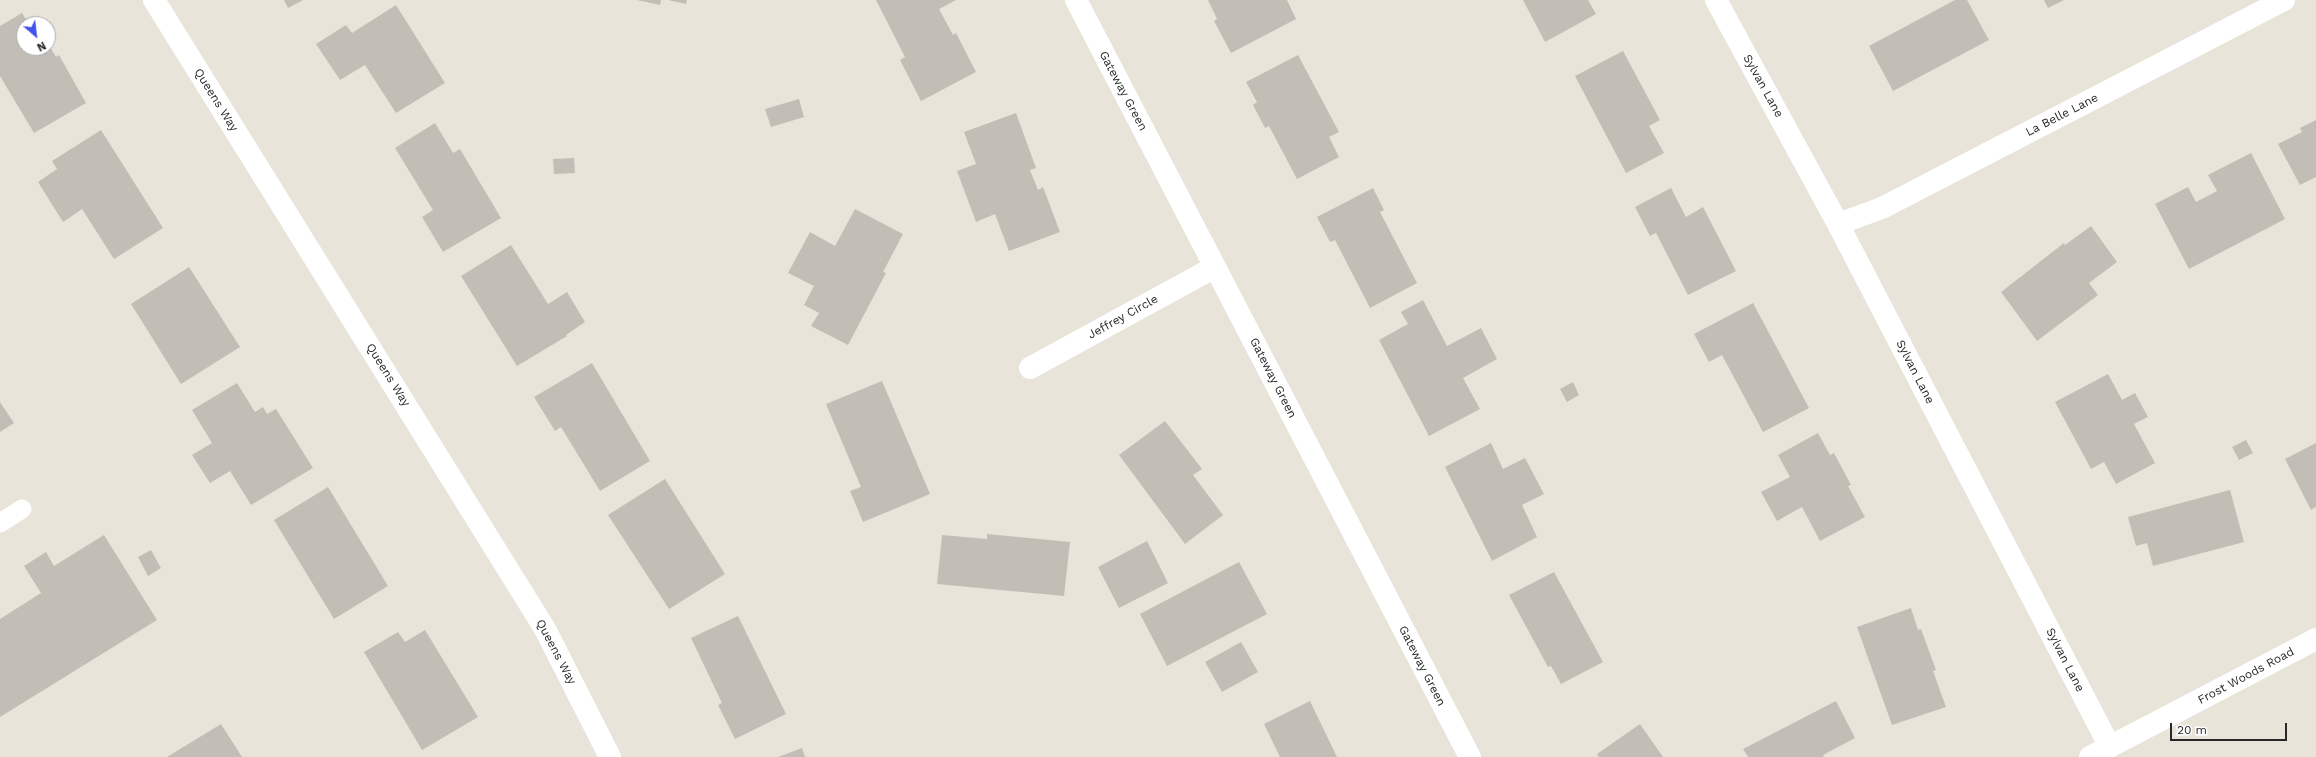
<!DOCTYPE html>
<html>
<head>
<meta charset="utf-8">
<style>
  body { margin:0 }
  #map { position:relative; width:2316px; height:757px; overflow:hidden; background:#e9e4da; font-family:"Work Sans",sans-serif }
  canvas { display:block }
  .north { position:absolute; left:16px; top:16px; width:40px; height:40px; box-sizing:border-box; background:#fff; border:1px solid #a9a9a9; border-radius:50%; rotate:152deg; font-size:11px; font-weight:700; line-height:16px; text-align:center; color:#282828 }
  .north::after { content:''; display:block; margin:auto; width:14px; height:18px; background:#4252ee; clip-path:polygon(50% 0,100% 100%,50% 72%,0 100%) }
  .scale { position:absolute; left:2170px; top:723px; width:117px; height:18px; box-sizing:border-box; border:2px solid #282828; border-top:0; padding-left:5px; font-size:12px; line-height:14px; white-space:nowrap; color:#282828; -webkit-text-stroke:3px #fff; paint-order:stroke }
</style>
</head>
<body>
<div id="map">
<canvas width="2316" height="757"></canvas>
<div class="north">N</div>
<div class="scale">20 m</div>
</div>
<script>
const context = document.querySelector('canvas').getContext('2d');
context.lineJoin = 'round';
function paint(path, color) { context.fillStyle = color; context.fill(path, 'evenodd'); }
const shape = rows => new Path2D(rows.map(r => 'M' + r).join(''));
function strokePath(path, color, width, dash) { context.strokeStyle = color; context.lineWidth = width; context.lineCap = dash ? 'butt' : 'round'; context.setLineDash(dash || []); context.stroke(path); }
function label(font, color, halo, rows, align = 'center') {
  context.font = font + ' "Work Sans",sans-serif'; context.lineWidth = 4; context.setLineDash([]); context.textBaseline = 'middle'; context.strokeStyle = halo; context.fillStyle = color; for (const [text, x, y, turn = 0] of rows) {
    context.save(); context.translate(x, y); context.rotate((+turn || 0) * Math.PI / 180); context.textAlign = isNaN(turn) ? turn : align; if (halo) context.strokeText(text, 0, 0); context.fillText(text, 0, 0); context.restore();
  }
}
const building = shape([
  [284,0,303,0,288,8],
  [637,0,661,0,660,5],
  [668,0,687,0,686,4],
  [876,0,956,0,939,9,953,35,956,33,976,72,921,101,900,60,905,57],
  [1208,0,1287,0,1296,19,1231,53,1214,21,1217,19],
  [1523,0,1588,0,1596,14,1545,42],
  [1955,0,1967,0,1989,40,1893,91,1869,46],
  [2044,0,2064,0,2048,8],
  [396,5,445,83,396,113,365,65,340,80,316,44,346,25,352,33],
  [22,13,29,24,24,24,24,48,48,48,48,43,56,57,59,55,86,103,34,133,0,76,0,26],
  [1623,51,1660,120,1649,126,1664,153,1626,173,1575,76],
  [1298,55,1339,132,1329,137,1339,157,1297,179,1269,126,1265,128,1253,105,1257,102,1246,82],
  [799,99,804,117,771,127,765,109],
  [1016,113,1036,168,1030,170,1038,190,1043,187,1060,232,1009,251,995,214,976,222,957,171,976,164,964,132],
  [2316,120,2316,177,2300,185,2278,144,2302,132,2300,128],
  [435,123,453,153,460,149,501,218,443,252,422,217,433,210,395,148],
  [101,130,163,228,114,259,82,209,63,222,38,182,57,169,52,161],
  [2251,153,2285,219,2189,269,2155,204,2188,187,2196,202,2217,191,2208,175],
  [574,158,575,173,554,174,553,159],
  [1373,188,1384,210,1380,212,1417,283,1370,308,1335,240,1330,242,1317,217],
  [1671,188,1686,217,1703,207,1736,271,1688,295,1656,233,1650,236,1635,207],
  [855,209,903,234,883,272,886,273,848,345,811,326,819,313,804,305,814,286,788,273,810,232,835,246],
  [2091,226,2117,262,2089,283,2098,295,2037,341,2001,292,2064,243,2065,245],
  [511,245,548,304,567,292,585,322,566,335,567,336,517,366,461,276],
  [189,267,240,347,181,384,131,304],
  [1423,300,1447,346,1481,328,1497,359,1463,378,1480,409,1429,436,1379,340,1408,324,1401,312],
  [1753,303,1809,408,1763,432,1722,355,1709,362,1694,334],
  [592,363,650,461,600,491,561,427,555,431,534,397],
  [2108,374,2122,400,2135,393,2148,417,2134,424,2155,463,2116,484,2104,462,2091,469,2055,402],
  [882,381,930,494,863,522,850,491,861,487,826,404],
  [1573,382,1579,395,1567,402,1560,389],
  [237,383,255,412,263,407,267,414,276,409,313,468,251,505,230,471,210,483,192,455,212,443,192,410],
  [0,402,14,423,0,432],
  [1165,421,1202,469,1193,475,1223,515,1185,544,1119,455],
  [1818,433,1830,455,1834,453,1851,485,1848,486,1865,517,1820,541,1802,507,1777,521,1761,492,1790,477,1778,455],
  [2246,440,2253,453,2239,460,2232,447],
  [1491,443,1503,469,1525,458,1544,494,1522,505,1537,537,1492,561,1445,467],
  [2316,443,2316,507,2311,510,2285,459],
  [665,479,725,574,669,609,608,515],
  [328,487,388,586,334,619,274,520],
  [2230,490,2244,542,2153,566,2147,543,2136,546,2128,517],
  [987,534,1070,542,1064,596,937,584,942,535,987,539],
  [104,535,157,620,0,717,0,619,41,593,24,566,46,552,54,566],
  [1147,541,1168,583,1119,608,1098,567],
  [151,550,161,568,148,576,138,557],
  [1239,562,1267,614,1167,666,1140,614],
  [1554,572,1603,662,1561,684,1551,666,1548,667,1509,595],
  [1911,608,1918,630,1921,629,1936,670,1933,671,1946,707,1892,725,1857,627],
  [738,616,786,714,735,739,718,705,722,703,691,638],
  [425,630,478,717,422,750,364,652,398,632,405,642],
  [1241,642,1258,672,1222,692,1205,662],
  [1310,701,1337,757,1280,757,1264,724],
  [1836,701,1855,738,1823,755,1824,757,1748,757,1743,749],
  [221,724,242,757,167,757],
  [1640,724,1663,757,1599,757,1597,754],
  [802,748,805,757,778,757]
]);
const lane = shape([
  [0,523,22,509]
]);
const street = shape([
  [154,0,545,629,610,757],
  [1076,0,1470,757],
  [1716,0,1838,224,2110,747],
  [1838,224,1882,208,2284,0],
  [1030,368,1215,267]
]);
const secondary = shape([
  [2090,757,2316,639]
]);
const streetNames = [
  ["Sylvan Lane",1763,86,61],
  ["Gateway Green",1123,91,62],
  ["Queens Way",216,100,58],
  ["La Belle Lane",2062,115,-27],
  ["Jeffrey Circle",1123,317,-29],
  ["Sylvan Lane",1915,372,63],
  ["Queens Way",388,375,58],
  ["Gateway Green",1273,378,63],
  ["Queens Way",556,652,62],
  ["Sylvan Lane",2065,660,63],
  ["Gateway Green",1422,666,63],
  ["Frost Woods Road",2246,676,-28]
];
paint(building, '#c2beb6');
strokePath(lane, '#fff', 19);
strokePath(street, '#fff', 22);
strokePath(secondary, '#fff', 22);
label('12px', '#282828', '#fff', streetNames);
</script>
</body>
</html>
